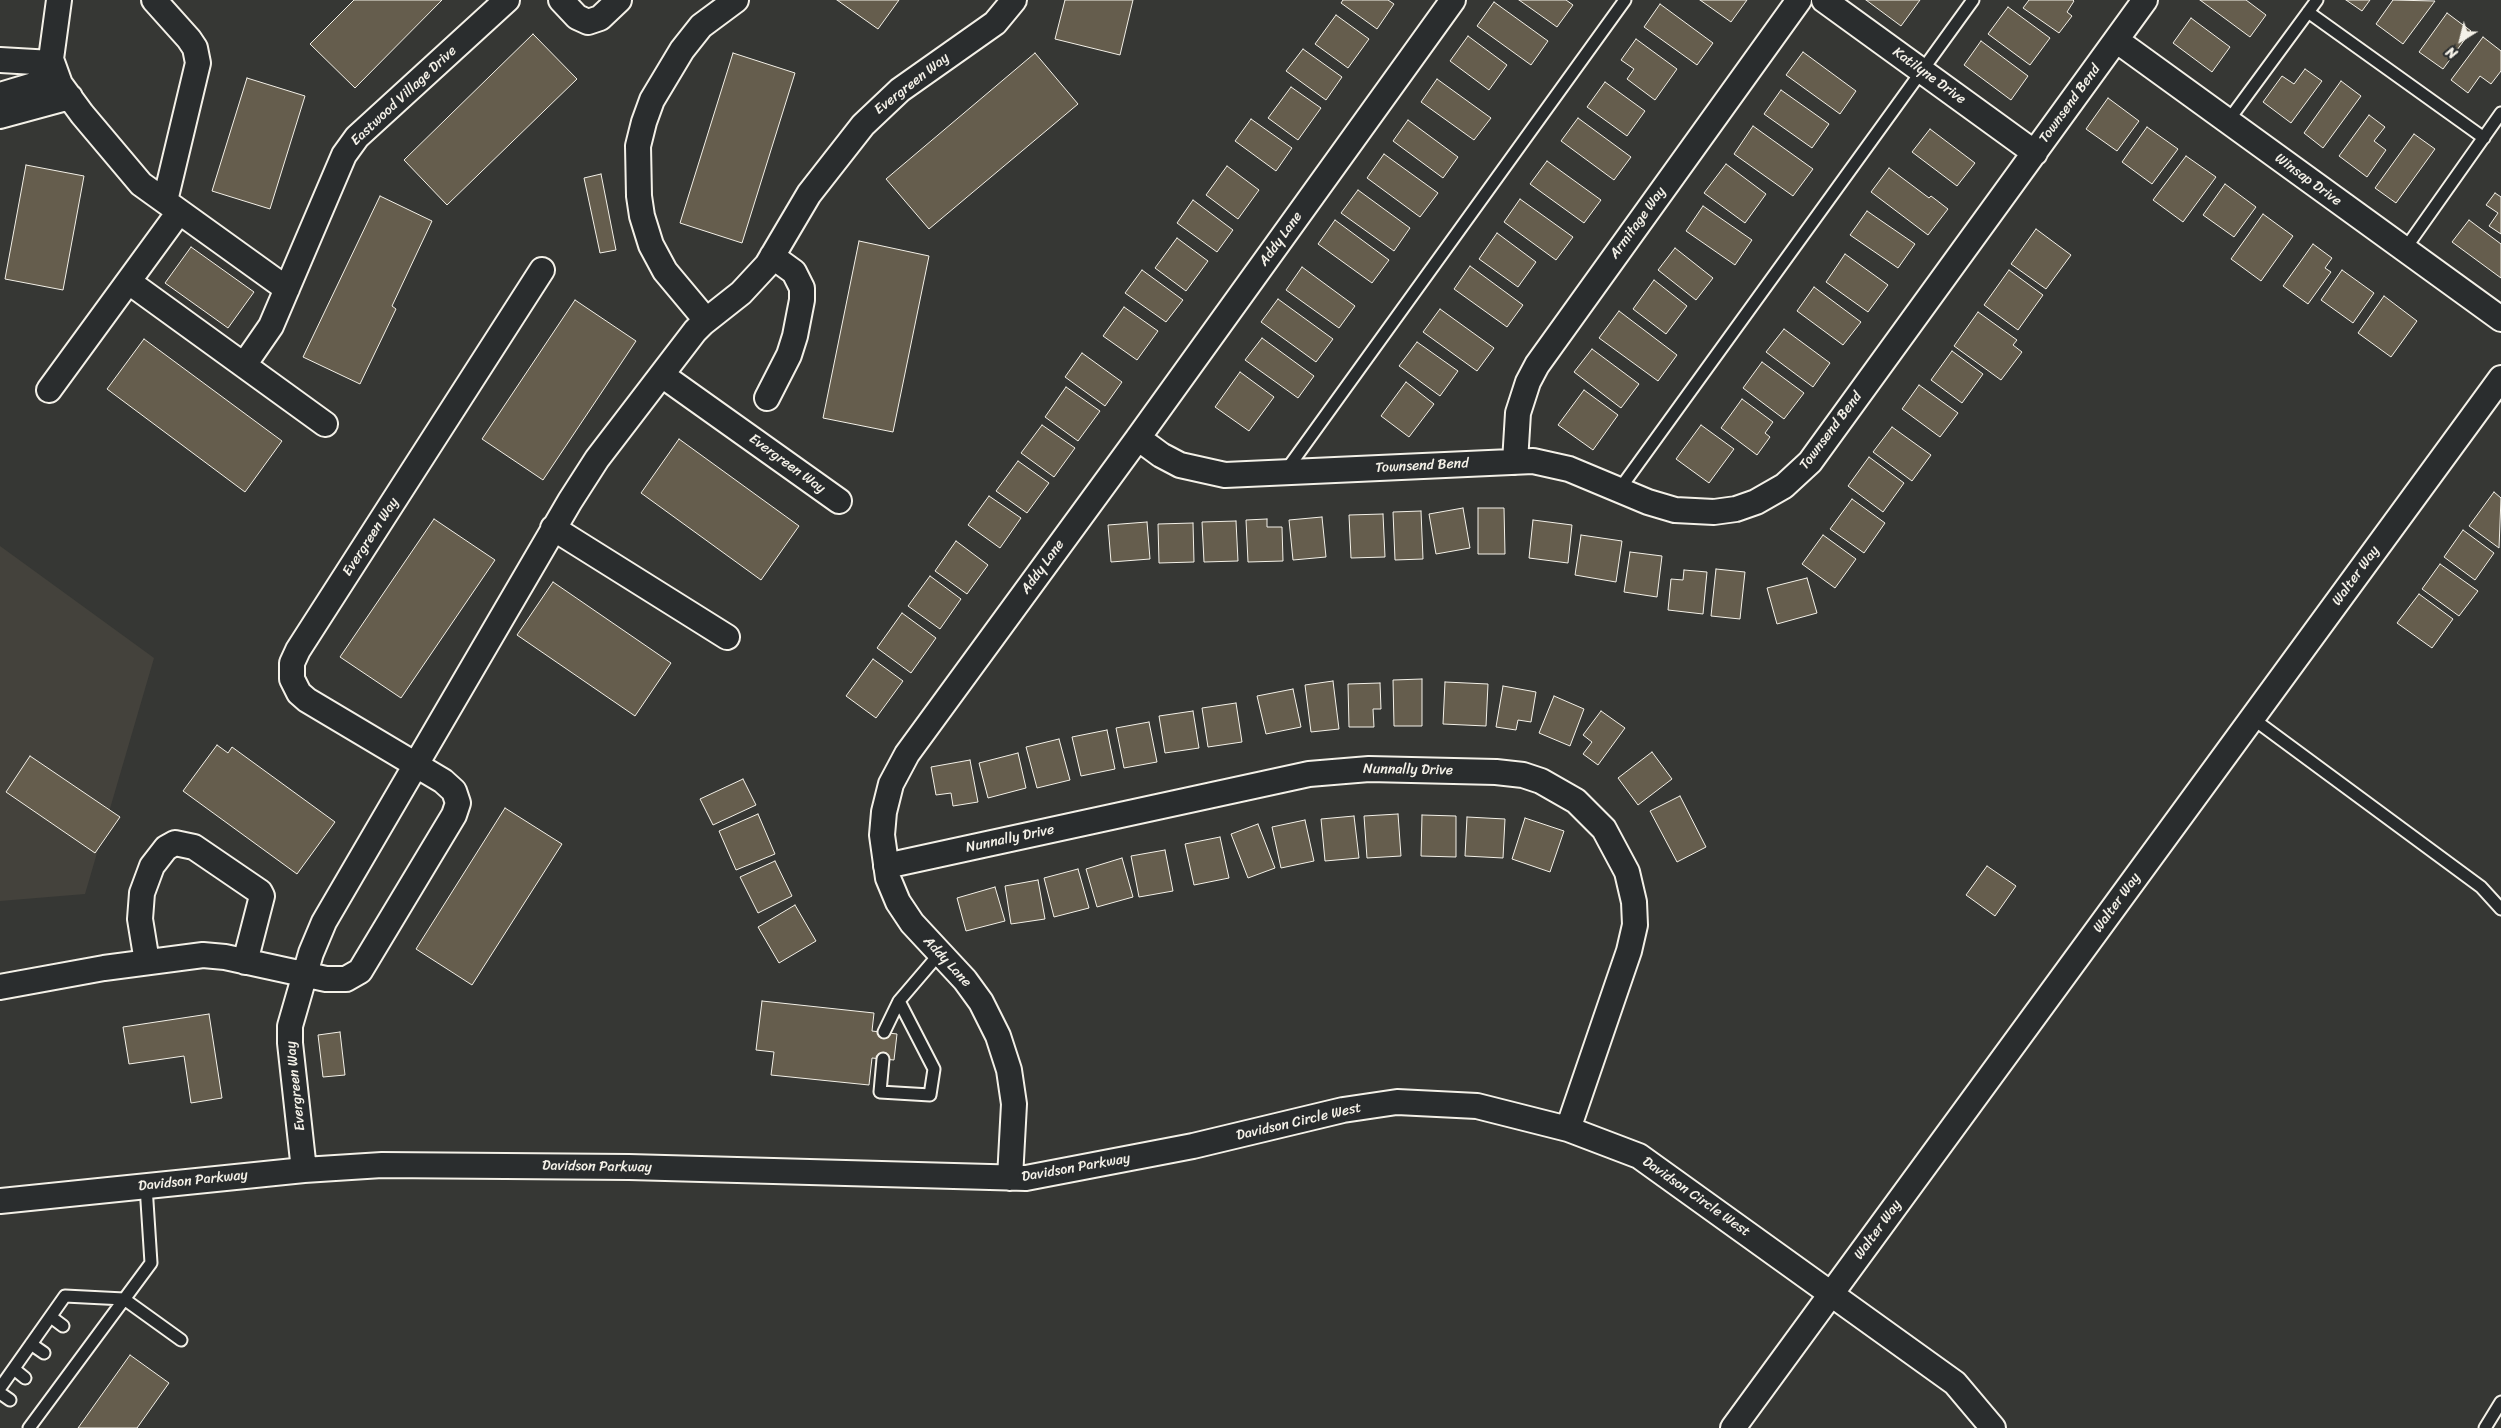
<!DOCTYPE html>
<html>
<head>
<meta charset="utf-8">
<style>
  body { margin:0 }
  #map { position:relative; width:2501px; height:1428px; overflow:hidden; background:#363734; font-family:Sriracha,sans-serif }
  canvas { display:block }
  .north { position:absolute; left:2436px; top:15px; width:50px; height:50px; -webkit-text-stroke:4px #2a2d2e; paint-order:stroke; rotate:216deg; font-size:14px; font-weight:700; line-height:20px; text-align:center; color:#f4f1e8 }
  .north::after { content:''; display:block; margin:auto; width:18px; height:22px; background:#f4f1e8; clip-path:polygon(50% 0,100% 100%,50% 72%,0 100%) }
</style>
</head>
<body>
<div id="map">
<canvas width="2501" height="1428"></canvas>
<div class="north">N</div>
</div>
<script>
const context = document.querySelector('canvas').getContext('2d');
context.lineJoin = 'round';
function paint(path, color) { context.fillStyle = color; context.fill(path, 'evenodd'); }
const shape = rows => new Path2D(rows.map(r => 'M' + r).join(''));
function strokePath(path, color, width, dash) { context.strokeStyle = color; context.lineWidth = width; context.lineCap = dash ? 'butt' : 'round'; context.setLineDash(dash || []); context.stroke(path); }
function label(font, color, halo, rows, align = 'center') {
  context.font = font + ' Sriracha,sans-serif'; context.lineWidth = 5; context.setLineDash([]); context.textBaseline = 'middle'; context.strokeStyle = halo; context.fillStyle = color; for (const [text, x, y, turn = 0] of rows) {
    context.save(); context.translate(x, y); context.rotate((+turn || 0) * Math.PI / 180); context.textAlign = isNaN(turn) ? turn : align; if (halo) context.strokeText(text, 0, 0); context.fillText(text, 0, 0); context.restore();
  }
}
const built = shape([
  [0,546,154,658,85,894,0,901]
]);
const building = shape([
  [354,0,442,0,355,88,310,44,354,0],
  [837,0,899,0,878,29,837,0],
  [1065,0,1133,0,1120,55,1055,39,1065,0],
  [1343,0,1388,0,1394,4,1377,29,1341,3,1343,0],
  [1519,0,1566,0,1573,5,1557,27,1519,0],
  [1700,0,1747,0,1731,22,1700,0],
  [1866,0,1920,0,1901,26,1866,0],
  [2029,0,2073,0,2074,1,2067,12,2072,16,2059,33,2023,8,2029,0],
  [2200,0,2246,0,2266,15,2250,37,2200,0],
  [2346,0,2370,0,2362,11,2346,0],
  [2393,0,2435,1,2403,44,2376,24,2393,0],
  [1494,2,1548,41,1531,65,1477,26,1494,2],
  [1660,4,1713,43,1697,65,1644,27,1660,4],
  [2008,7,2050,38,2030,65,1988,34,2008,7],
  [2447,13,2471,31,2443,69,2419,52,2447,13],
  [1336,15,1369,39,1348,68,1315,44,1336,15],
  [2191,18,2230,47,2212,72,2173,43,2191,18],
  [533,34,577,79,447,205,404,160,533,34],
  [1468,36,1507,65,1489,90,1450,61,1468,36],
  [2483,37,2501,51,2501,71,2491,84,2480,76,2468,93,2451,80,2483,37],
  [1636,39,1677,69,1655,100,1627,79,1634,69,1621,60,1636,39],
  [1981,41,2028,76,2011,100,1964,65,1981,41],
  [1303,49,1342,77,1326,100,1286,71,1303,49],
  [1803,52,1856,91,1840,114,1786,75,1803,52],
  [733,53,795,73,742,243,680,223,733,53],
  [1035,53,1078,104,929,229,886,179,1035,53],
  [2305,69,2322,81,2291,123,2263,102,2282,76,2294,84,2305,69],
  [247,78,305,96,270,209,212,191,247,78],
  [1437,79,1491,118,1474,140,1421,102,1437,79],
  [2341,81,2361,96,2323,148,2304,133,2341,81],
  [1605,82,1645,111,1627,136,1587,107,1605,82],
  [1291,87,1321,108,1298,140,1268,118,1291,87],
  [1781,90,1829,124,1812,148,1764,114,1781,90],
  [2108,98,2139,121,2117,151,2086,129,2108,98],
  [2369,115,2385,127,2374,141,2386,150,2367,177,2339,156,2369,115],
  [1578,118,1631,157,1614,180,1561,141,1578,118],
  [1251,119,1292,148,1276,171,1235,141,1251,119],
  [1408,120,1458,157,1443,178,1393,141,1408,120],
  [1753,126,1813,169,1793,196,1734,154,1753,126],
  [2147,127,2178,149,2152,184,2122,162,2147,127],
  [1930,129,1975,163,1957,186,1912,152,1930,129],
  [2414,134,2435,149,2396,203,2375,188,2414,134],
  [1384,154,1438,193,1420,217,1367,178,1384,154],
  [2186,156,2216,177,2183,222,2153,200,2186,156],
  [1547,161,1601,200,1584,223,1530,184,1547,161],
  [1726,164,1766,194,1745,223,1704,193,1726,164],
  [26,165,84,176,63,290,5,279,26,165],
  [1227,166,1259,190,1238,219,1206,195,1227,166],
  [1889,168,1929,198,1931,196,1948,209,1928,235,1871,192,1889,168],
  [601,174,616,250,600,253,584,178,601,174],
  [2225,184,2256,207,2234,237,2203,215,2225,184],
  [1358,190,1410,228,1394,251,1341,213,1358,190],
  [2495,193,2501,197,2501,234,2489,226,2498,213,2486,205,2495,193],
  [380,196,432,221,392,306,396,309,360,384,303,357,380,196],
  [1520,199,1573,237,1556,260,1504,222,1520,199],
  [1193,200,1233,230,1217,252,1177,223,1193,200],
  [1703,206,1752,240,1735,265,1686,231,1703,206],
  [1867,211,1915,244,1898,268,1850,235,1867,211],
  [2263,214,2293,236,2261,281,2231,259,2263,214],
  [1335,220,1389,260,1372,283,1318,244,1335,220],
  [2469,220,2501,244,2501,278,2452,242,2469,220],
  [2036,229,2071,255,2046,289,2011,264,2036,229],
  [1497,233,1536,262,1518,287,1479,259,1497,233],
  [1177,238,1208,261,1186,291,1155,268,1177,238],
  [859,241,929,256,893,432,823,418,859,241],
  [2313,244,2332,258,2325,268,2331,272,2308,304,2283,286,2313,244],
  [191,247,254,292,228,328,165,283,191,247],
  [1675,248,1713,278,1696,300,1658,270,1675,248],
  [1845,254,1888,285,1868,312,1826,282,1845,254],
  [1470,266,1523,305,1507,327,1454,289,1470,266],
  [1302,267,1355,306,1339,328,1286,290,1302,267],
  [1142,270,1183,300,1166,322,1125,293,1142,270],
  [2009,270,2043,295,2018,330,1984,305,2009,270],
  [2342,270,2374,293,2353,323,2321,300,2342,270],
  [1654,280,1687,306,1666,334,1633,309,1654,280],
  [1814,287,1861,322,1843,345,1797,311,1814,287],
  [2384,296,2417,321,2391,357,2358,333,2384,296],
  [1278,299,1333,339,1316,362,1261,322,1278,299],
  [575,300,636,341,543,480,482,439,575,300],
  [1124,307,1158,331,1137,360,1103,336,1124,307],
  [1440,309,1494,348,1477,371,1423,332,1440,309],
  [1619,311,1677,355,1658,381,1599,338,1619,311],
  [1978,312,2017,340,2013,345,2022,352,2001,380,1954,346,1978,312],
  [1784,329,1830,363,1813,387,1766,352,1784,329],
  [1262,338,1314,376,1298,398,1245,360,1262,338],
  [144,339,282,441,245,492,107,389,144,339],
  [1417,342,1458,371,1440,396,1399,366,1417,342],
  [1592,349,1639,384,1621,408,1574,372,1592,349],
  [1952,351,1983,374,1962,403,1931,380,1952,351],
  [1082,353,1122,382,1105,406,1065,377,1082,353],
  [1762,362,1804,393,1784,419,1743,388,1762,362],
  [1240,372,1274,397,1249,431,1215,407,1240,372],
  [1406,382,1434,404,1409,437,1381,416,1406,382],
  [1919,385,1958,413,1940,437,1902,409,1919,385],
  [1066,387,1100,411,1078,441,1045,417,1066,387],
  [1584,390,1618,415,1593,450,1558,425,1584,390],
  [1742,399,1773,422,1765,433,1770,437,1757,455,1721,428,1742,399],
  [1042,425,1075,448,1054,477,1021,453,1042,425],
  [1701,425,1734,449,1709,483,1676,459,1701,425],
  [1892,427,1931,455,1912,481,1873,452,1892,427],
  [679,439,799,526,761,580,641,493,679,439],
  [1869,457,1904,483,1883,512,1848,486,1869,457],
  [1018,461,1049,483,1027,513,996,491,1018,461],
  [2494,492,2501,498,2499,548,2469,526,2494,492],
  [989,496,1021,518,1000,548,968,525,989,496],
  [1852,499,1885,523,1864,553,1830,529,1852,499],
  [1463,508,1470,548,1436,554,1429,514,1463,508],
  [1478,508,1504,508,1505,554,1478,554,1478,508],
  [1421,511,1423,559,1395,560,1393,512,1421,511],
  [1383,514,1385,557,1351,558,1349,515,1383,514],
  [1322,517,1326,557,1293,560,1289,520,1322,517],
  [434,519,495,560,401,698,340,657,434,519],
  [1267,519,1267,527,1282,527,1283,561,1248,562,1246,520,1267,519],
  [1533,520,1572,525,1568,563,1529,558,1533,520],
  [1236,521,1238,561,1204,562,1202,522,1236,521],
  [1147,522,1150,559,1111,562,1108,525,1147,522],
  [1193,523,1194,562,1159,563,1158,524,1193,523],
  [2463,530,2494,553,2475,580,2444,557,2463,530],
  [1581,535,1622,541,1616,582,1575,575,1581,535],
  [1823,535,1856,559,1835,588,1802,564,1823,535],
  [956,541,988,565,967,594,935,571,956,541],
  [1630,552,1662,556,1657,597,1624,592,1630,552],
  [2440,564,2478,591,2459,616,2422,589,2440,564],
  [1716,569,1745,572,1740,619,1711,616,1716,569],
  [1684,570,1707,572,1703,614,1668,610,1671,579,1683,580,1684,570],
  [930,576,961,599,940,629,908,606,930,576],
  [1807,578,1817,613,1777,624,1767,588,1807,578],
  [553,582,671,663,635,716,517,635,553,582],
  [2419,594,2453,619,2432,648,2397,623,2419,594],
  [902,613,936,638,911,673,877,648,902,613],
  [873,659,903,681,876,718,846,696,873,659],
  [1422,679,1422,726,1394,726,1393,680,1422,679],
  [1333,681,1339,729,1311,732,1305,685,1333,681],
  [1445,682,1488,684,1486,726,1443,724,1445,682],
  [1380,683,1381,709,1373,709,1374,727,1349,727,1348,684,1380,683],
  [1503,686,1536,692,1531,722,1518,720,1516,730,1496,727,1503,686],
  [1293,689,1301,727,1266,734,1257,696,1293,689],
  [1554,696,1584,709,1570,746,1539,733,1554,696],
  [1236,703,1242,742,1208,747,1202,708,1236,703],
  [1193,711,1199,748,1165,753,1159,716,1193,711],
  [1601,711,1625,728,1598,765,1583,754,1592,742,1583,735,1601,711],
  [1149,722,1157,762,1124,768,1116,728,1149,722],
  [1107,730,1115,769,1081,776,1072,737,1107,730],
  [1059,739,1070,780,1037,788,1026,747,1059,739],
  [217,745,228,753,232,747,335,822,297,874,183,791,217,745],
  [1652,752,1672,779,1638,805,1618,778,1652,752],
  [1018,753,1026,788,988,798,979,763,1018,753],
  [30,756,120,817,95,853,6,792,30,756],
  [970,760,978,802,953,806,951,793,936,795,931,767,970,760],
  [743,779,756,805,713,825,700,799,743,779],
  [1680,796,1706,847,1677,862,1650,811,1680,796],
  [505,808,562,844,472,985,416,949,505,808],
  [758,814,775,854,736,870,719,831,758,814],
  [1398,814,1401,856,1367,858,1364,816,1398,814],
  [1422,815,1456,816,1456,857,1421,856,1422,815],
  [1354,816,1359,858,1325,861,1321,819,1354,816],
  [1467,817,1505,819,1503,858,1465,856,1467,817],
  [1525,818,1564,831,1550,872,1512,859,1525,818],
  [1305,820,1314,861,1281,868,1272,827,1305,820],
  [1258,824,1275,868,1248,878,1231,834,1258,824],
  [1220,837,1229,878,1194,885,1185,844,1220,837],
  [1165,850,1173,891,1139,897,1131,856,1165,850],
  [1122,858,1133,897,1097,907,1086,869,1122,858],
  [775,861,792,896,758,913,740,877,775,861],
  [1987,866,2016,886,1995,916,1966,895,1987,866],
  [1078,869,1089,908,1054,917,1044,878,1078,869],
  [1038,880,1045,919,1011,924,1005,886,1038,880],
  [995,887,1005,921,966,931,957,898,995,887],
  [795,905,816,941,779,963,758,927,795,905],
  [762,1001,874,1013,872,1031,897,1034,894,1060,872,1058,869,1085,771,1075,774,1052,756,1050,762,1001],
  [209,1014,222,1098,191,1103,184,1056,129,1064,123,1027,209,1014],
  [340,1032,345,1075,323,1077,318,1035,340,1032],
  [130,1355,169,1383,137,1428,78,1428,130,1355]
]);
const lane = shape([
  [2308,12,2484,138],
  [2228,121,2317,0],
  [2405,249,2501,113],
  [1285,472,1625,0],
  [1619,490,1973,0],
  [2252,718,2481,887,2501,909],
  [884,1032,899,1001],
  [883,1059,880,1092,930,1095,934,1069,899,1001,940,953],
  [51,1317,63,1326],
  [31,1344,44,1353],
  [14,1369,25,1378],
  [0,1388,65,1296,124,1299,181,1340],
  [0,1393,10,1400],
  [29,1428,151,1263,146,1186],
  [2485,1428,2501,1402]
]);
const street = shape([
  [59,0,51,59,60,84,82,114,141,184,287,289],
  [154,0,189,39,195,48,198,63,165,201],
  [561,0,577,17,588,22,600,18,619,0],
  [1824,0,2035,153],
  [2116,40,2501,319],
  [0,60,52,63],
  [0,95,57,78],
  [0,116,70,97],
  [129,282,325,424],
  [706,320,665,271,651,245,642,216,639,196,638,146,644,122,652,100,682,50,701,26,736,0],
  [244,365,271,326,344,155,357,137,507,0],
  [662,375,839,501],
  [49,390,179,212],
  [767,398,789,355,795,336,802,300,802,288,794,272,772,256],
  [1138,438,1161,455,1180,465,1225,475,1533,461,1569,469,1648,502,1675,510,1714,512,1736,509,1756,502,1784,486,1810,462,2145,0],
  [1515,462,1518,413,1528,382,1537,365,1799,0],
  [553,528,727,637],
  [886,866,1309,774,1369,769,1496,772,1523,775,1541,781,1576,801,1604,829,1627,872,1634,902,1635,925,1629,951,1568,1129],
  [147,962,140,919,142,893,152,866,166,848,175,843,194,847,260,892,262,896,245,962],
  [0,987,104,968,203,955,225,957,326,979,346,979,360,971,454,815,458,803,454,791,443,781,307,700,299,693,292,679,292,663,298,650,542,270],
  [304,1170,290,1043,290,1026,311,953,324,922,570,501,597,459,695,331,703,323,741,293,767,265,809,194,863,125,900,90,995,23,1014,0],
  [1010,1178,1014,1104,1009,1070,998,1036,981,1002,965,980,912,923,898,902,888,878,882,835,884,812,891,784,907,754,1138,438,1453,0],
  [0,1201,304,1170,382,1165,629,1167,1026,1178,1193,1146,1343,1110,1397,1102,1477,1106,1568,1129,1639,1156,1955,1383,1993,1428],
  [1733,1428,2501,378]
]);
const streetNames = [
  ["Katilyne Drive",1929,76,36],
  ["Evergreen Way",912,84,-38],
  ["Eastwood Village Drive",404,96,-43],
  ["Townsend Bend",2070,104,-54],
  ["Winsap Drive",2308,180,36],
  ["Armitage Way",1638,223,-54],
  ["Addy Lane",1281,239,-54],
  ["Townsend Bend",1831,431,-53],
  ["Evergreen Way",787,464,36],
  ["Townsend Bend",1422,466,-3],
  ["Evergreen Way",371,537,-57],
  ["Addy Lane",1043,567,-54],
  ["Walter Way",2356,576,-54],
  ["Nunnally Drive",1408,770,1],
  ["Nunnally Drive",1010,839,-12],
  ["Walter Way",2117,903,-54],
  ["Addy Lane",947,962,47],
  ["Evergreen Way",296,1086,-96],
  ["Davidson Circle West",1299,1122,-13],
  ["Davidson Parkway",597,1167,1],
  ["Davidson Parkway",1076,1168,-10],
  ["Davidson Parkway",193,1181,-6],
  ["Davidson Circle West",1696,1197,35],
  ["Walter Way",1878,1230,-54]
];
paint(built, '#44423c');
paint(building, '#655d4d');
strokePath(building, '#f4f1e8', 1);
strokePath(lane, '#f4f1e8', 15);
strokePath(street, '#f4f1e8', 28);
strokePath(lane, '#2a2d2e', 11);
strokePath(street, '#2a2d2e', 24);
label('14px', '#f4f1e8', '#2a2d2e', streetNames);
</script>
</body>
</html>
